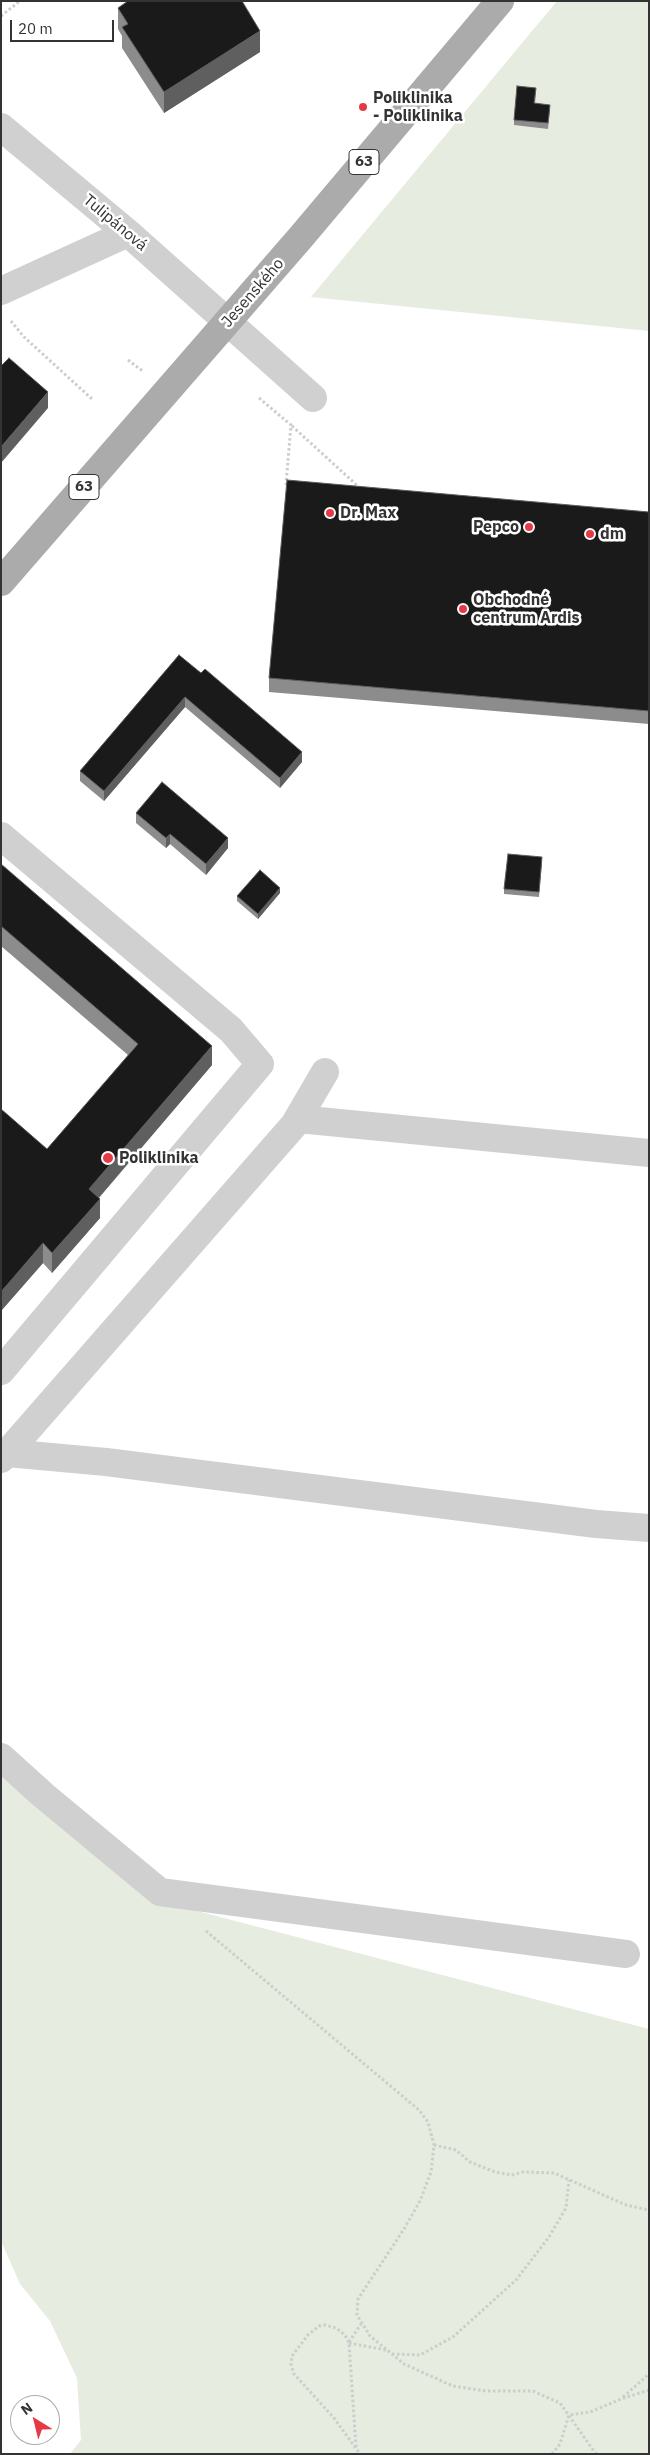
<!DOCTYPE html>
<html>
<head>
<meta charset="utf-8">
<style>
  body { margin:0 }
  #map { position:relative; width:650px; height:2455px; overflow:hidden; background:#fff; font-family:"IBM Plex Sans",sans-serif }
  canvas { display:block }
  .frame { position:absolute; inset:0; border:2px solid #333; pointer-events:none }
  .north { position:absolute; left:10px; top:2395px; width:50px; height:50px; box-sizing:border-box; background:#fff; border:1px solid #adadad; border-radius:50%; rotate:324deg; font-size:14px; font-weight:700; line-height:20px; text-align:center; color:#333 }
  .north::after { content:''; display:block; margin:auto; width:18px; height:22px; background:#e63946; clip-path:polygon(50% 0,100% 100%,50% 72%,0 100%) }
  .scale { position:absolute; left:10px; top:20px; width:104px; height:22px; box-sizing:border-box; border:2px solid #333; border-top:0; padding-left:6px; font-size:15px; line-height:18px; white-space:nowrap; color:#333; -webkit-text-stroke:4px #fff; paint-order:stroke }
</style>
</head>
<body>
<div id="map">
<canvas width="650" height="2455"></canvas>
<div class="frame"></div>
<div class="north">N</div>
<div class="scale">20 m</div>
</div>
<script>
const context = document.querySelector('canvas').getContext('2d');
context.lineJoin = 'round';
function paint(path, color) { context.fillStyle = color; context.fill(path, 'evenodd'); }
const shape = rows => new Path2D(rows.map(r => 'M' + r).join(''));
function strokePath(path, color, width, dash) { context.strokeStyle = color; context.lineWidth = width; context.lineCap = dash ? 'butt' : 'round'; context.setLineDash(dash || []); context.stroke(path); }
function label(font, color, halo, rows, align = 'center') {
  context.font = font + ' "IBM Plex Sans",sans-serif'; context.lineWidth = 5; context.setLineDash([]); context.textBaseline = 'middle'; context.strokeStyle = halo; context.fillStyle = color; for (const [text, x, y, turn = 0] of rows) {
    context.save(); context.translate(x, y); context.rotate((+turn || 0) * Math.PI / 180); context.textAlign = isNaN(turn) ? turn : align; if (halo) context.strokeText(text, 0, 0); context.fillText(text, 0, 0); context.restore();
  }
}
const green = shape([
  [557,1,649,1,649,331,311,297],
  [1,1765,155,1900,649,2029,649,2454,70,2454,81,2440,77,2378,50,2321,20,2284,1,2241]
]);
const path = shape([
  [1,16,20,1],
  [11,321,23,336,92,399],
  [128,360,144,372],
  [259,398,291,425,286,484,291,485],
  [292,426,361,489],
  [206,1931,419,2110,428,2122,434,2145,431,2172,420,2201,404,2229,358,2299,357,2315,370,2336,404,2364,453,2386,486,2391,533,2391,560,2403,596,2454],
  [434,2145,456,2150,470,2162,495,2172,512,2175,523,2172,554,2173,626,2205,649,2210],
  [349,2342,361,2324],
  [349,2343,386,2350],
  [392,2354,420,2355,453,2337,516,2280,549,2237,566,2208,569,2180],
  [623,2397,649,2374],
  [356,2447,349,2343,345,2335,336,2328,325,2325,319,2326,308,2335,292,2356,291,2364,294,2374,334,2418,360,2454],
  [552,2454,560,2444,569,2415,590,2412,621,2399,649,2390]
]);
const minor = shape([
  [1,127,128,233,313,398],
  [1,291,128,233],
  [1,836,231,1030,260,1064,1,1371],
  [298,1119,649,1153],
  [7,1453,294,1125,325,1072],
  [1,1459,7,1453,106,1462,596,1524,649,1528],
  [1,1757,43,1795,160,1892,626,1954]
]);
const major = shape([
  [1,582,301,237,500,1]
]);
const wall = shape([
  [118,8,260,52,164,113,122,48,122,36,118,29],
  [536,93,535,103,550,110,548,129,514,125,514,120],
  [649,512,649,724,269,692,269,678],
  [179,655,302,762,280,788,185,707,104,801,80,781,80,771],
  [136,813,228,848,206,875,170,844,166,848,136,823],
  [542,862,539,897,504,894,504,889],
  [1,864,212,1065,99,1198,100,1218,52,1273,43,1263,1,1311,47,1149,128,1055,1,946],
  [280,893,258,919,237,901,237,896]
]);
const shadedWall = shape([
  [260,31,260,52,164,113,164,92],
  [48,392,48,408,1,463,1,447],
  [185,697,185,707,104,801,104,791],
  [302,752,302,762,280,788,280,778],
  [170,834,170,844,166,848,166,838],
  [228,838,228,848,206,875,206,864],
  [280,888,280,893,258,919,258,914],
  [212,1046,212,1065,89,1209,89,1189],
  [100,1199,100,1218,52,1273,52,1253],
  [43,1243,43,1263,1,1311,1,1292]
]);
const building = shape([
  [128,1,242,1,260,31,164,92,122,27,128,24,118,8,128,1],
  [517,86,536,88,534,103,550,105,548,123,514,120,517,86],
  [9,358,48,392,1,447,1,366,9,358],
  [287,480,649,512,649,711,269,678,287,480],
  [179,655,201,673,205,669,302,752,280,778,185,697,104,791,80,771,179,655],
  [162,782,228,838,206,864,170,834,166,838,136,813,162,782],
  [508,854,542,857,539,892,504,889,508,854],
  [1,864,212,1046,89,1189,100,1199,52,1253,43,1243,1,1292,1,1109,47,1149,138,1044,1,926,1,864],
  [260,870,280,888,258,914,237,896,260,870]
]);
const markers = [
  [363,107,5,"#e63946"],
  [330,513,5,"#e63946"],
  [529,527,5,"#e63946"],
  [590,534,5,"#e63946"],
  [463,609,5,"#e63946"],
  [108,1158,6,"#e63946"]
];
const shields = [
  [364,162,30],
  [84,487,30]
];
const shieldNames = [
  ["63",364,162],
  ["63",84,487]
];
const poiNames = [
  ["Poliklinika",373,98],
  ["- Poliklinika",373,116],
  ["Dr. Max",340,513],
  ["Pepco",519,527,"right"],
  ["dm",600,534],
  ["Obchodné",473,600],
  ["centrum Ardis",473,618],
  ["Poliklinika",119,1158]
];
const streetNames = [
  ["Tulipánová",115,223,40],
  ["Jesenského",253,293,-49]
];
paint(green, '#e6ecdf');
strokePath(path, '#cdcdcd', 3, [2.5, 2.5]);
strokePath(minor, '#d0d0d0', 28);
strokePath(major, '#ababab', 28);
paint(wall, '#8c8c8c');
paint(shadedWall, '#5f5f5f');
paint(building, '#1a1a1a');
strokePath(building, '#5f5f5f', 1);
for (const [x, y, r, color] of markers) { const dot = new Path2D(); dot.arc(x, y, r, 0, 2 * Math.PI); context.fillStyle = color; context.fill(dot); strokePath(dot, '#fff', 2); }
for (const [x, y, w] of shields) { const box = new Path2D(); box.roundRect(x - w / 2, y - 12.5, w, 25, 4); context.fillStyle = '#fff'; context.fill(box); strokePath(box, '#333', 1); }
label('bold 15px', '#333', null, shieldNames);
label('bold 16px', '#333', '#fff', poiNames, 'left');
label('16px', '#333', '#fff', streetNames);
</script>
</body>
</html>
